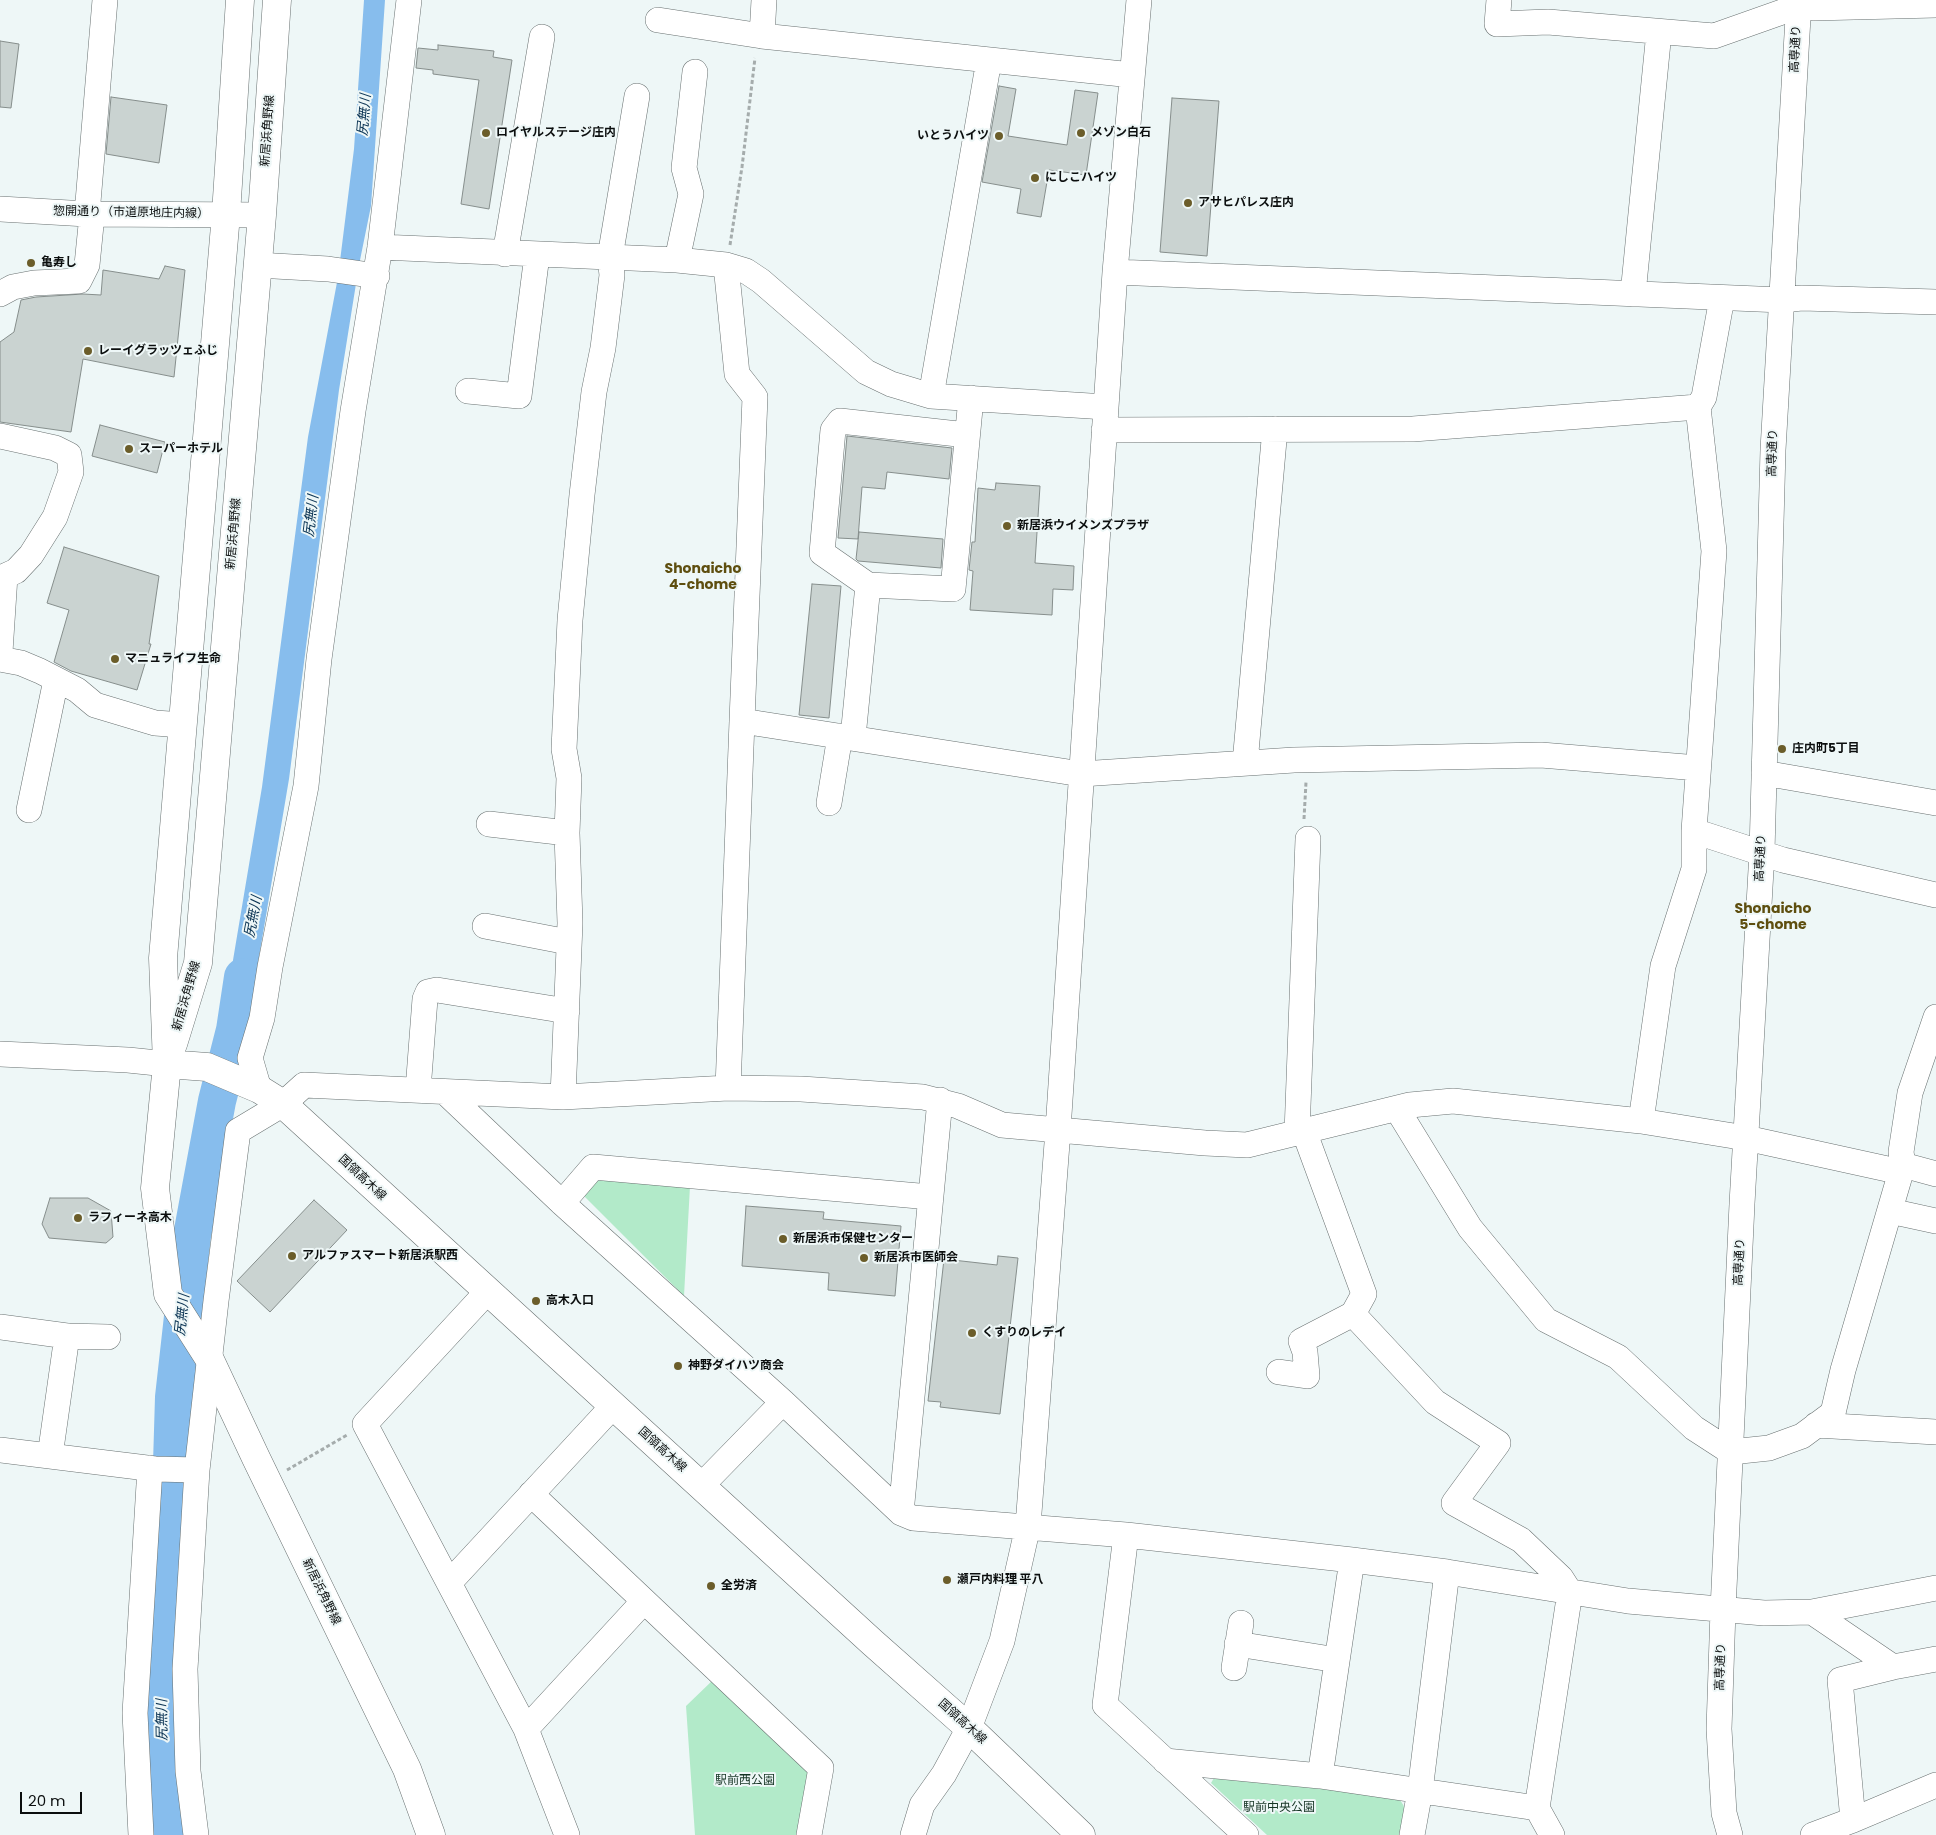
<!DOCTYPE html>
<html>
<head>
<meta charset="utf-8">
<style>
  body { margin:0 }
  #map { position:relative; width:1936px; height:1835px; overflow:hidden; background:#eef7f7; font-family:Poppins,sans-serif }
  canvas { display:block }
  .scale { position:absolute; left:20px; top:1792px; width:62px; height:22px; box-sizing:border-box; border:2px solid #0b0e0e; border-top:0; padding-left:6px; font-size:15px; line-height:18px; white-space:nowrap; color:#0b0e0e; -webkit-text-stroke:4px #eef7f7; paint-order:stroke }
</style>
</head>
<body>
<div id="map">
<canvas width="1936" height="1835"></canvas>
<div class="scale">20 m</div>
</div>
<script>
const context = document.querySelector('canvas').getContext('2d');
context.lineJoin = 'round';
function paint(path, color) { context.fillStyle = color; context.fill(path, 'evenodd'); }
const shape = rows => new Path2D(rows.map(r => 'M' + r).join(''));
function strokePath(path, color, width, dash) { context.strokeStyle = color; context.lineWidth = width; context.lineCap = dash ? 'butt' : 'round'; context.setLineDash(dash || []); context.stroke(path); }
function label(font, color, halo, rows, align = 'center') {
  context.font = font + ' Poppins,"Noto Sans JP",sans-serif'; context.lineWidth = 4; context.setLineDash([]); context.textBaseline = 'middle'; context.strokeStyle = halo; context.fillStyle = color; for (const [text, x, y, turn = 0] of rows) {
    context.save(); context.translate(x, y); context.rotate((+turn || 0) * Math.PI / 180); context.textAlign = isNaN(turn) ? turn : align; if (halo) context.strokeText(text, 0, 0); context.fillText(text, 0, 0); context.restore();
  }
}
const green = shape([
  [593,1177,690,1186,684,1296,582,1194],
  [713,1680,807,1764,808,1776,799,1835,695,1835,686,1706],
  [1217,1773,1399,1798,1405,1808,1400,1835,1267,1835,1211,1783]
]);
const water = shape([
  [364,0,385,0,371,206,359,265,339,390,289,779,256,975,241,1036,225,1017,228,990,262,787,308,437,338,277,354,149]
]);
const river = shape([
  [166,1835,163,1811,162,1661,171,1497,174,1397,192,1236,217,1101,235,1030,243,977]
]);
const building = shape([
  [0,41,19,44,11,108,0,107,0,41],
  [438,45,494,51,493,57,512,60,489,209,461,204,479,80,433,74,433,70,416,68,418,48,438,50,438,45],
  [999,86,1016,89,1008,136,1067,145,1075,90,1098,93,1086,175,1049,170,1041,217,1017,213,1021,189,982,182,999,86],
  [111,97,167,105,159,163,106,154,111,97],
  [1172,98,1219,101,1207,256,1160,252,1172,98],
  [165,266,185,270,174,377,83,359,71,432,0,422,0,342,14,332,21,300,36,297,83,294,101,295,103,270,159,279,165,266],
  [100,425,165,442,157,473,92,456,100,425],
  [847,436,952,448,949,479,887,472,885,489,862,487,858,539,838,538,847,436],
  [996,483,1040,486,1035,563,1074,566,1073,590,1053,589,1052,615,970,610,973,571,969,570,972,542,975,542,978,488,995,490,996,483],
  [859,532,943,539,941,568,858,561,856,559,859,532],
  [64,547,159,576,149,644,151,644,137,690,71,671,54,662,69,610,47,603,64,547],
  [812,584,841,586,829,718,799,715,812,584],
  [50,1198,88,1198,111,1211,113,1237,106,1243,49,1238,42,1224,50,1198],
  [314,1200,347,1230,270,1312,237,1281,314,1200],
  [746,1206,824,1212,823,1219,901,1226,895,1296,828,1290,829,1273,742,1266,746,1206],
  [998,1256,1018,1258,1000,1414,940,1407,941,1402,928,1401,944,1259,997,1265,998,1256]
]);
const path = shape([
  [730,245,742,167,755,58],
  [1304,819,1306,782],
  [287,1470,347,1435]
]);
const minor = shape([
  [764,0,762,36,1132,75],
  [1499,0,1497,24,1548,22,1714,36,1799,6,1813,8,1936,5],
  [658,20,762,36],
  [0,209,87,214,262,215],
  [380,247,677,260,726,265,746,271,761,281,866,372,891,384,931,396,1106,407],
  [505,254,542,37],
  [677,260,691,194,684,168,695,72],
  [257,265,328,269,377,276],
  [726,265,737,374,755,397,742,721,1081,774,1294,760,1541,755,1698,768],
  [1115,272,1782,300,1802,298,1936,302],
  [0,294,13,287,34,283,79,281,87,265,91,225,87,214,105,0],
  [1633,294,1659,32],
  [1722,298,1704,397,1698,407,1714,551,1694,831,1783,860,1936,895],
  [468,391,519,396,537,255],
  [931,396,989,60],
  [1104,430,1413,429,1698,407],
  [0,436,55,448,69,455,71,472,55,517,31,555,16,571,5,576,0,652],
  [868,585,822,553,833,430,840,421,967,435],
  [0,659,21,663,40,671,77,690,95,705,155,723,183,725],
  [853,737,868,585,953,589,971,398],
  [1245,763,1275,429],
  [1764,773,1936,803],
  [829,803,840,736],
  [29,810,56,680],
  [489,824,567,833],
  [485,926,568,942],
  [0,1054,128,1060,167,1064],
  [728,1088,742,721],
  [259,1089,250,1058,262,1018,270,967,306,786,319,659,353,411,380,247,409,0],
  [418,1090,425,999,428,992,437,990,567,1011],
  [445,1092,562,1203,783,1402,901,1513,913,1518,1126,1535,1352,1560,1447,1572,1628,1601,1764,1613,1812,1612,1936,1588],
  [563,1097,570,923,567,833,569,778,564,749,570,620,582,495,594,392,603,348,612,275,610,257,637,96],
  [1397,1109,1470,1228,1546,1320,1618,1357,1694,1428,1731,1452,1769,1448,1802,1436,1833,1413,1843,1370,1903,1165,1901,1152,1910,1093,1936,1017],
  [1641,1121,1663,966,1694,869,1694,831],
  [1297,1133,1308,839],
  [1903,1165,1936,1174],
  [562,1203,593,1167,930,1197],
  [1890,1211,1936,1221],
  [487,1292,365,1424,526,1729,567,1835],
  [1353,1314,1435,1402,1498,1443,1454,1503,1521,1540,1561,1578,1570,1592,1537,1808,1552,1835],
  [0,1327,67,1336,108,1337],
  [1279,1372,1307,1376,1305,1352,1301,1341,1353,1314,1364,1294,1304,1131],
  [1816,1425,1936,1432],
  [0,1450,155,1469,197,1470],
  [50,1456,67,1336],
  [701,1486,783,1402],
  [531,1494,821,1768,809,1835],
  [901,1513,940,1100],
  [1126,1535,1105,1705,1246,1835],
  [449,1583,613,1406],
  [1812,1612,1893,1667,1936,1659],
  [1237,1644,1337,1660],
  [1234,1668,1241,1623],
  [526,1729,644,1601],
  [1165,1761,1320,1776,1537,1808],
  [1320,1776,1352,1560],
  [1853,1820,1840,1680,1893,1667],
  [141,1835,135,1713,150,1468],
  [196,1835,188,1771,185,1669,197,1470,216,1301,238,1131,283,1104,304,1085,563,1097,728,1088,801,1089,923,1097,958,1106,1002,1125,1205,1143,1247,1145,1410,1105,1453,1101,1641,1121,1746,1138,1901,1172],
  [913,1835,922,1805,944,1774,969,1728,1002,1641,1028,1526,1058,1130,1115,272,1139,0],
  [1412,1835,1420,1791,1447,1572],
  [1730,1835,1724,1813,1719,1729,1723,1610,1742,1204,1762,852,1773,450,1799,0],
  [1813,1835,1853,1820,1936,1785]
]);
const major = shape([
  [240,0,226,214,163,958,167,1064,155,1188,168,1294,210,1360,256,1458,407,1769,431,1835],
  [173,1044,198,963,262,215,277,0],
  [167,1064,207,1067,259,1089,283,1104,873,1643,969,1728,1081,1835]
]);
const markers = [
  [486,133,5,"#6b5d2a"],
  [1081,133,5,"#6b5d2a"],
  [999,136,5,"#6b5d2a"],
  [1035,178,5,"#6b5d2a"],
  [1188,203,5,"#6b5d2a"],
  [31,263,5,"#6b5d2a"],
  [88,351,5,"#6b5d2a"],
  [129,449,5,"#6b5d2a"],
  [1007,526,5,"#6b5d2a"],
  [115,659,5,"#6b5d2a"],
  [1782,749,5,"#6b5d2a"],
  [78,1218,5,"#6b5d2a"],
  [783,1239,5,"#6b5d2a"],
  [292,1256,5,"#6b5d2a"],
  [864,1258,5,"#6b5d2a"],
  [536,1301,5,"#6b5d2a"],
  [972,1333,5,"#6b5d2a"],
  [678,1366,5,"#6b5d2a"],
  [947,1580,5,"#6b5d2a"],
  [711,1586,5,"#6b5d2a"]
];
const streetNames = [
  ["高専通り",1796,49,-87],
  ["新居浜角野線",268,131,-86],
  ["惣開通り（市道原地庄内線）",131,213,1],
  ["高専通り",1773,453,-88],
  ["新居浜角野線",234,534,-85],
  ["高専通り",1761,858,-87],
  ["新居浜角野線",187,996,-74],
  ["国領高木線",362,1178,43],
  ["高専通り",1740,1262,-87],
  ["国領高木線",662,1450,42],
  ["新居浜角野線",321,1592,64],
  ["高専通り",1721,1667,-88],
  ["国領高木線",962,1722,42]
];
const poiNames = [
  ["ロイヤルステージ庄内",496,133],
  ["メゾン白石",1091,133],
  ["いとうハイツ",989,136,"right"],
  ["にしこハイツ",1045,178],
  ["アサヒパレス庄内",1198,203],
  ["亀寿し",41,263],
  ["レーイグラッツェふじ",98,351],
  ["スーパーホテル",139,449],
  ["新居浜ウイメンズプラザ",1017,526],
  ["マニュライフ生命",125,659],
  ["庄内町5丁目",1792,749],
  ["ラフィーネ高木",88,1218],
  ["新居浜市保健センター",793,1239],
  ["アルファスマート新居浜駅西",302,1256],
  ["新居浜市医師会",874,1258],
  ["高木入口",546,1301],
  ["くすりのレデイ",982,1333],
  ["神野ダイハツ商会",688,1366],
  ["瀬戸内料理 平八",957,1580],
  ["全労済",721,1586]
];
const parkNames = [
  ["駅前西公園",745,1781],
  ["駅前中央公園",1279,1808]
];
const waterNames = [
  ["尻無川",365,115,-85],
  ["尻無川",312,516,-83],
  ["尻無川",254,917,-79],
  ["尻無川",183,1315,-84],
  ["尻無川",163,1720,-91]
];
const neighbourhoodNames = [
  ["Shonaicho",703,569],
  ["4-chome",703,585],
  ["Shonaicho",1773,909],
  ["5-chome",1773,925]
];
paint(green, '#b2eac9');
paint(water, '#87bded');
strokePath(river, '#87bded', 38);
paint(building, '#cad3d1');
strokePath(building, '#868e8c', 1);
strokePath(minor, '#697171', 26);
strokePath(major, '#697171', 29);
strokePath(path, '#a5acac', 3, [4, 2.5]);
strokePath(minor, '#fff', 25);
strokePath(major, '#fff', 28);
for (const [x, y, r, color] of markers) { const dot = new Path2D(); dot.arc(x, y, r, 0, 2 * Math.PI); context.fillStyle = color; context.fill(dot); strokePath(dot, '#eef7f7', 2); }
label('12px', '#0b0e0e', '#eef7f7', streetNames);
label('bold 12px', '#0b0e0e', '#eef7f7', poiNames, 'left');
label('12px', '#153424', '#eef7f7', parkNames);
label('italic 14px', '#0b3454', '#eef7f7', waterNames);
label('bold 14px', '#5e4e0f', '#eef7f7', neighbourhoodNames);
</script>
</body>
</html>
